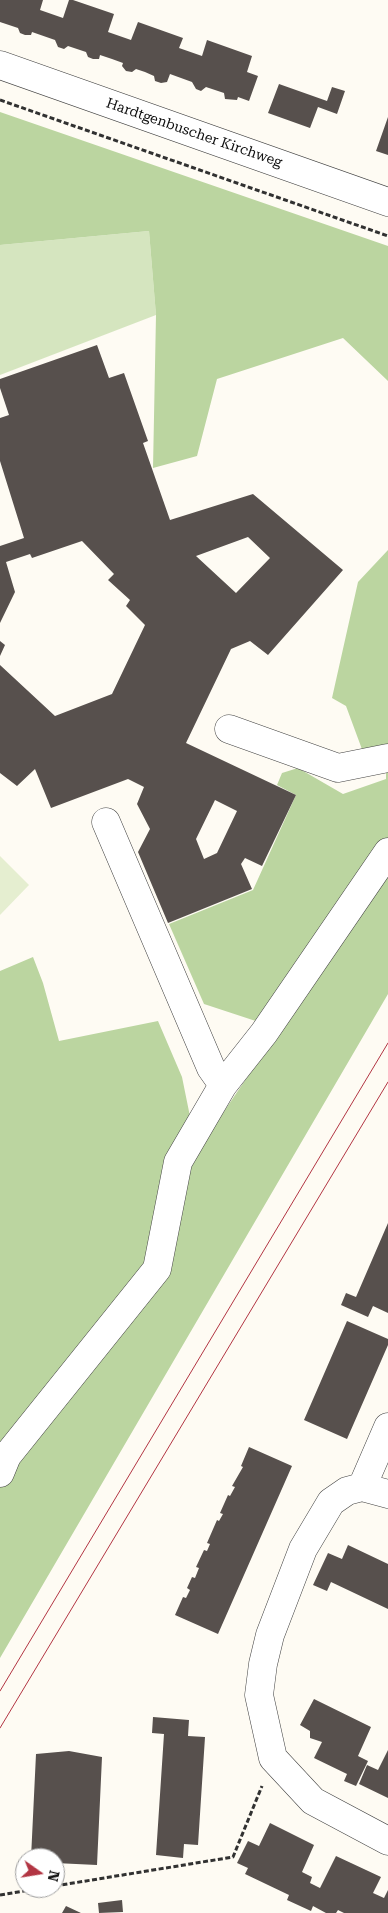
<!DOCTYPE html>
<html>
<head>
<meta charset="utf-8">
<style>
  body { margin:0 }
  #map { position:relative; width:388px; height:1913px; overflow:hidden; background:#fefbf3; font-family:"Roboto Serif",serif }
  canvas { display:block }
  .north { position:absolute; left:15px; top:1848px; width:50px; height:50px; box-sizing:border-box; background:#fff; border:1px solid #9f9f9f; border-radius:50%; rotate:103deg; font-size:14px; font-weight:700; line-height:20px; text-align:center; color:#0f0f0f }
  .north::after { content:''; display:block; margin:auto; width:18px; height:22px; background:#b23543; clip-path:polygon(50% 0,100% 100%,50% 72%,0 100%) }
</style>
</head>
<body>
<div id="map">
<canvas width="388" height="1913"></canvas>
<div class="north">N</div>
</div>
<script>
const context = document.querySelector('canvas').getContext('2d');
context.lineJoin = 'round';
function paint(path, color) { context.fillStyle = color; context.fill(path, 'evenodd'); }
const shape = rows => new Path2D(rows.map(r => 'M' + r).join(''));
function strokePath(path, color, width, dash) { context.strokeStyle = color; context.lineWidth = width; context.lineCap = dash ? 'butt' : 'round'; context.setLineDash(dash || []); context.stroke(path); }
function label(font, color, halo, rows, align = 'center') {
  context.font = font + ' "Roboto Serif",serif'; context.lineWidth = 5; context.setLineDash([]); context.textBaseline = 'middle'; context.strokeStyle = halo; context.fillStyle = color; for (const [text, x, y, turn = 0] of rows) {
    context.save(); context.translate(x, y); context.rotate((+turn || 0) * Math.PI / 180); context.textAlign = isNaN(turn) ? turn : align; if (halo) context.strokeText(text, 0, 0); context.fillText(text, 0, 0); context.restore();
  }
}
const green = shape([
  [149,231,156,315,0,375,0,245]
]);
const forest = shape([
  [0,112,388,246,388,381,343,338,217,379,197,456,153,468,156,315,149,231,0,245],
  [388,550,388,747,363,752,346,706,332,698,358,582],
  [298,768,343,794,386,779,386,772,388,771,388,994,0,1658,0,971,33,957,43,983,59,1041,158,1021,182,1077,197,1151,280,1029,204,1004,169,924,253,890,296,795,277,785,282,773]
]);
const pitch = shape([
  [0,856,29,885,0,915]
]);
const building = shape([
  [0,0,43,0,40,10,63,18,69,0,73,0,114,14,108,32,131,40,138,22,183,38,179,48,202,56,207,40,252,56,247,72,258,76,249,101,238,97,237,100,225,99,224,93,206,87,201,91,196,89,192,82,170,74,167,82,161,83,155,81,154,76,145,72,136,69,132,72,126,71,122,66,123,63,112,59,100,55,99,59,93,59,88,57,86,52,68,46,64,49,58,47,55,40,32,32,31,35,25,35,20,33,18,28,0,22],
  [279,84,327,101,332,87,345,91,337,114,318,107,310,128,268,113],
  [388,117,388,155,376,151],
  [97,345,109,378,124,373,148,441,143,443,170,520,253,494,343,570,268,655,250,641,231,649,186,743,296,795,262,866,245,858,241,864,252,889,168,923,138,852,150,829,137,804,144,787,128,779,51,808,35,769,17,786,0,773,0,665,55,716,112,694,145,625,126,606,130,600,108,580,114,574,82,541,32,558,30,554,6,562,15,592,0,623,0,546,24,538,0,461,0,418,9,415,0,388,0,379],
  [248,537,270,558,236,593,196,556],
  [215,800,237,811,217,853,204,859,196,839],
  [0,641,5,645,0,656],
  [388,1223,388,1313,373,1306,368,1317,341,1305,346,1293,356,1297],
  [347,1321,388,1339,388,1345,347,1439,304,1420],
  [249,1447,292,1466,218,1634,175,1615,183,1597,186,1598,190,1590,187,1588,192,1577,195,1578,199,1568,196,1567,204,1550,207,1551,210,1544,207,1543,217,1520,219,1521,223,1514,220,1513,228,1495,230,1496,235,1487,232,1486,243,1467,241,1466],
  [348,1545,388,1564,388,1609,331,1582,327,1591,313,1585,328,1553,342,1559],
  [314,1699,371,1727,358,1756,368,1761,356,1786,344,1781,347,1774,314,1758,322,1742,310,1738,310,1731,300,1725],
  [153,1717,189,1720,188,1736,205,1737,198,1845,184,1844,183,1858,156,1855,164,1734,152,1733],
  [388,1750,388,1798,359,1784,367,1765,378,1770],
  [69,1751,102,1757,97,1865,55,1863,55,1858,31,1858,36,1754],
  [270,1823,314,1845,302,1872,312,1877,310,1883,320,1888,336,1856,381,1877,373,1893,384,1898,388,1890,388,1913,344,1913,338,1910,336,1913,326,1913,313,1906,311,1911,287,1900,289,1895,245,1874,248,1868,237,1863,248,1841,259,1846],
  [122,1900,123,1912,99,1913,98,1903],
  [66,1906,81,1913,62,1913]
]);
const path = shape([
  [0,100,388,236],
  [55,1886,233,1857,262,1786],
  [0,1895,42,1888]
]);
const minor = shape([
  [0,65,388,202],
  [229,729,338,768,388,758],
  [106,822,211,1068,223,1085],
  [0,1473,7,1456,157,1269,178,1162,223,1085,264,1033,388,852],
  [362,1487,388,1427],
  [388,1494,362,1487,347,1491,331,1502,303,1549,270,1635,263,1664,259,1695,273,1758,313,1801,388,1841]
]);
const tram = shape([
  [0,1691,388,1043],
  [0,1728,388,1082]
]);
const streetNames = [
  ["Hardtgenbuscher Kirchweg",194,133,19]
];
paint(green, '#d5e5bf');
paint(forest, '#bbd5a0');
paint(pitch, '#e5eed0');
paint(building, '#57504d');
strokePath(minor, '#424242', 29);
strokePath(path, '#313131', 3, [5, 2.5]);
strokePath(minor, '#fff', 28);
strokePath(tram, '#b23543', 1);
label('14px', '#0f0f0f', '#fff', streetNames);
</script>
</body>
</html>
